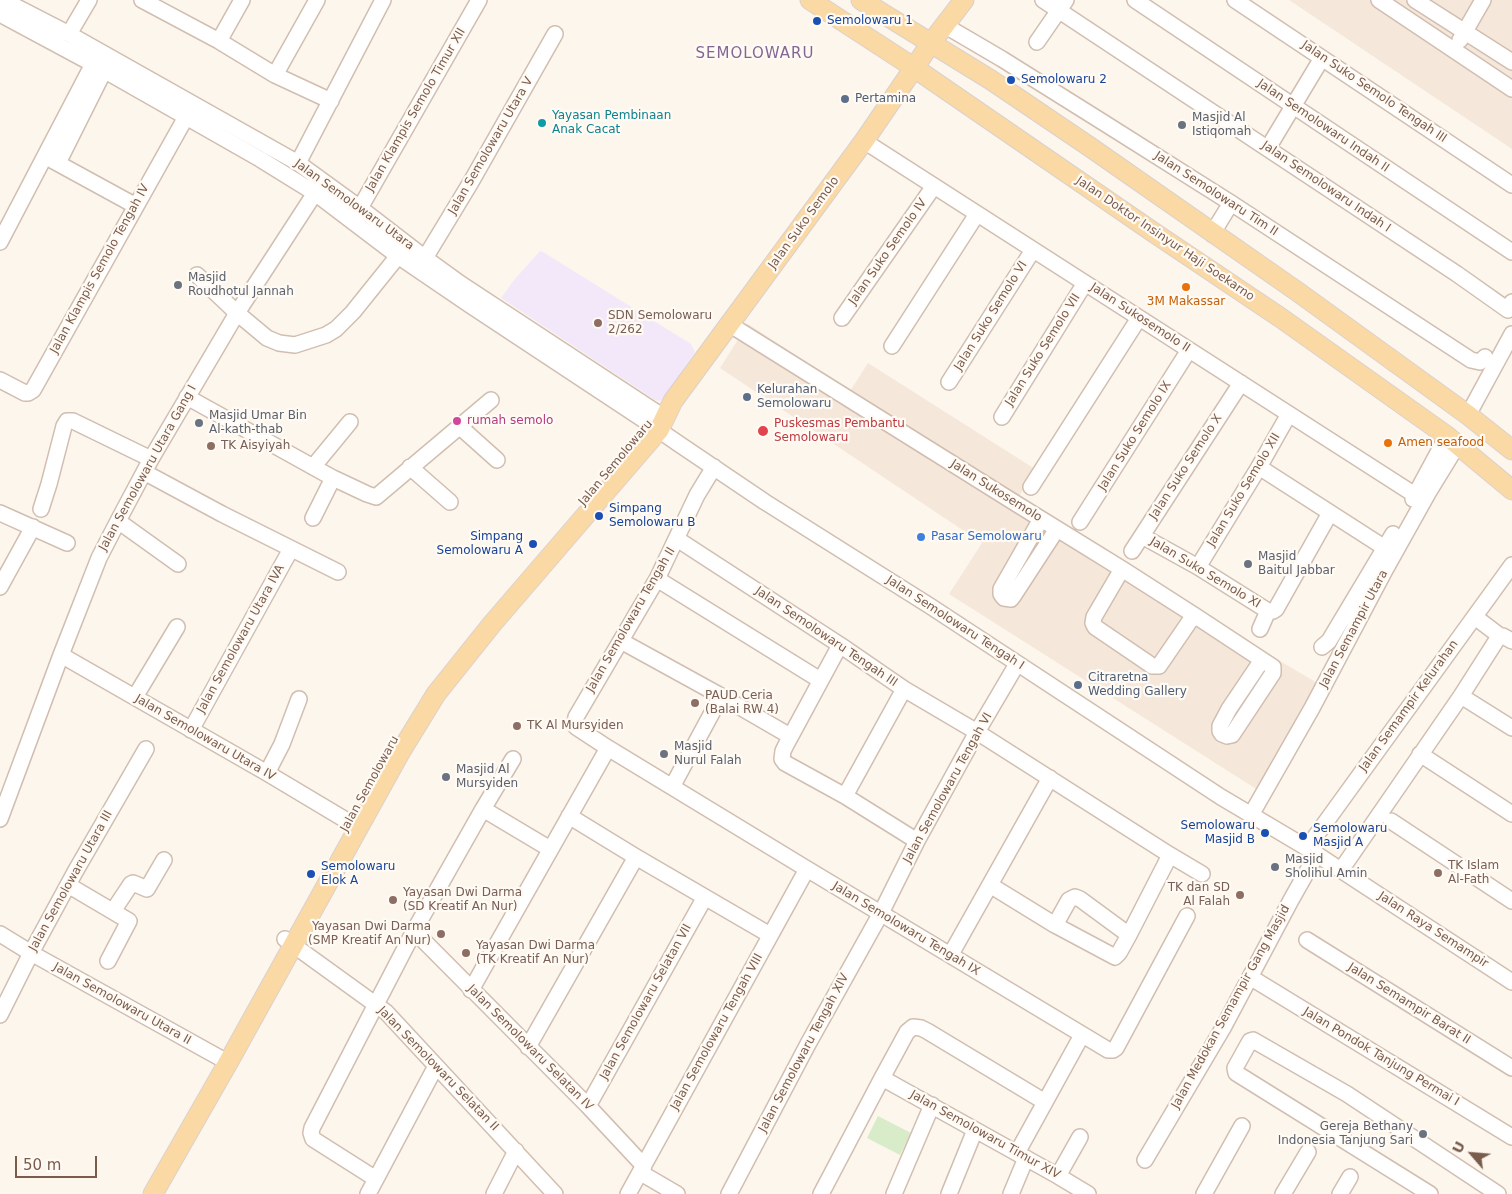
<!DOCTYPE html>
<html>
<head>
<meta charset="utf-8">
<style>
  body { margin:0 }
  #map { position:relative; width:1512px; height:1194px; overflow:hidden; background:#fdf6ec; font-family:"DejaVu Sans",sans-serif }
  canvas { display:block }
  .north { position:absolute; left:1447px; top:1129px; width:50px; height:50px; -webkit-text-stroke:4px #fffaf3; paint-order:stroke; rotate:297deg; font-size:14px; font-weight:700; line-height:20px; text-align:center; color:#7a5c4d }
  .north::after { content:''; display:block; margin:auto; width:18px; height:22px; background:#7a5c4d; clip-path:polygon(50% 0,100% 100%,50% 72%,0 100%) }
  .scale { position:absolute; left:15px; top:1156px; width:82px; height:22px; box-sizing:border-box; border:2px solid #7a5c4d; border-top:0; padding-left:6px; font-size:15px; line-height:18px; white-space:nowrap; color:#7a5c4d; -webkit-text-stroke:4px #fffaf3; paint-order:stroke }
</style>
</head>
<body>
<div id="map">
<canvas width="1512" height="1194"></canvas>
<div class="north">U</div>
<div class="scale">50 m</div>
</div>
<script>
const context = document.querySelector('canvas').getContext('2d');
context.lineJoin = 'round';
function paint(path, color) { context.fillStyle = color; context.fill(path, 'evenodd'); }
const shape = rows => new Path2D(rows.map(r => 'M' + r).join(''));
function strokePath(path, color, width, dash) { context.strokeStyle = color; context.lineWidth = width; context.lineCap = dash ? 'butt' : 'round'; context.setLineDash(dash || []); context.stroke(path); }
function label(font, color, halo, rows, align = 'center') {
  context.font = font + ' "DejaVu Sans",sans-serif'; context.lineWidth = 4.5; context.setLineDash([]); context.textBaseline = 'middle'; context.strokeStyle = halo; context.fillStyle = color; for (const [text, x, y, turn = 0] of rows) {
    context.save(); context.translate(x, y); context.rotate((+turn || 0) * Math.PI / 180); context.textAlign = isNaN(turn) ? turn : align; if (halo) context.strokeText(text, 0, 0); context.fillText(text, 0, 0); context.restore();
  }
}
const residential = shape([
  [1289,0,1512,0,1512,149],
  [748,324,850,391,868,363,1035,469,1018,498,1149,584,1319,684,1261,792,949,594,982,543,720,368]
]);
const education = shape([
  [540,251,543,252,691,344,695,352,663,399,660,401,655,400,501,298,514,280]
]);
const green = shape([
  [878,1116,911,1133,900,1155,867,1138]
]);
const minor = shape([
  [3,0,69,34,298,163,360,208,425,258,461,284,665,418],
  [142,0,219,41,275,75,331,101],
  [1043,0,1457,274,1508,310,1512,302],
  [1135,0,1512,252],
  [1235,0,1512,185],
  [1379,0,1512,89],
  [1415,0,1512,62],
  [0,14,93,64,260,159,315,193,398,256,470,305,650,424,679,444,765,502,930,606,1221,797,1307,848,1512,982],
  [944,25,1002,59,1101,121,1231,203,1471,360,1480,362,1485,357],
  [69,34,89,0],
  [1460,40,1483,0],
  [219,41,242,0],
  [1037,42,1066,0],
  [275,75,317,0],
  [864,141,1415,495],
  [1268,148,1322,58],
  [50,159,136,206],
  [58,163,104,71],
  [298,163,383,0],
  [356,215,479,0],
  [1212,234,1231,203],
  [0,242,93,64],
  [425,258,471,182,555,34],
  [197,275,237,313,267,338,279,343,295,345,326,335,336,329,353,312,398,256],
  [842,318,934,186],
  [729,324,1020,506,1122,569,1194,615,1273,667,1273,673,1232,735,1227,736,1222,734,1220,731,1220,726,1229,709,1262,660],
  [892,346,977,214],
  [0,380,25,393,28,393,33,390,186,117],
  [949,382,1033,250],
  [187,397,333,478,367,494,376,497,491,400],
  [1468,415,1512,334],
  [1002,417,1085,283],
  [459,426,497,460],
  [313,467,350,422],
  [410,467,450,502],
  [714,467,697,495,657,579,576,717,575,723,576,727,608,748,807,869,1108,1050,1113,1050,1116,1048,1187,916],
  [1259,467,1385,548],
  [144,472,222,514,338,572],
  [1031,487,1139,318],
  [1413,499,1447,436],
  [41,509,49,484,64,426,67,421,73,421,151,459],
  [0,513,67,543],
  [313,518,333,478],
  [1041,519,1001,589,1001,594,1004,598,1011,599,1014,595,1057,529],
  [118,521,178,564],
  [1080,522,1189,350],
  [1142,536,1198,567,1268,611,1273,611,1276,609,1330,513],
  [677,539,840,645,904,689,977,732,1170,855,1202,874],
  [1132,551,1241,383],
  [1198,567,1259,467,1289,414],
  [1122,569,1094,617,1093,623,1095,627,1148,663,1152,666,1159,666,1194,615],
  [657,579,820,680],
  [0,587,33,527],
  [1475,617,1500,636],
  [1260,629,1268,611],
  [621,641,721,696,790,736],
  [840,645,786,745,783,751,782,759,785,763,845,796,917,841],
  [1322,647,1329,641,1393,534],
  [61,655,267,773,349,822],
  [1461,696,1512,728],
  [135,697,177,627],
  [191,730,291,549],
  [1420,754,1512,814],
  [267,773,282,744,299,699],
  [672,787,721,696],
  [845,796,904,689],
  [483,809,550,849],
  [1251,815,1312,708,1385,570,1428,493,1458,444],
  [569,816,636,857,770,935],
  [0,819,61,655,99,558,118,521,151,459,237,313,315,193],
  [1391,821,1512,901],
  [1307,848,1512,565],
  [1341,870,1461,696,1498,638,1503,636,1512,641],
  [68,885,129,921,108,961],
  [990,885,1055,925,1115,957,1119,953,1129,935,1170,855],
  [113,911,131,884,133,883,147,889,164,860],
  [1055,925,1069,900,1075,897,1080,899,1129,935],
  [414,931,588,1106,644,1166],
  [0,934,31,953,220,1058],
  [285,939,386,1012,555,1194],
  [1307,940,1512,1068],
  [951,954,1050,778],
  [1250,977,1512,1137],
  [471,990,608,748],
  [0,1015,31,953,75,872,146,749],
  [528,1047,636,857],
  [882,1078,1058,1176,1088,1194],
  [588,1106,705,897],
  [1017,1153,1082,1035],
  [1145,1160,1223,1028,1291,900,1317,854],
  [641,1173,677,1194],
  [1058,1176,1080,1137],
  [376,1179,313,1139,311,1133,312,1128,414,931,483,809,513,759],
  [368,1194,436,1066],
  [494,1194,516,1151],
  [628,1194,807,869],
  [729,1194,808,1044,881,913,917,841,977,732,1017,664],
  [821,1194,882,1078,907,1032,913,1027,921,1028,927,1031,1045,1102],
  [894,1194,932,1105],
  [949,1194,975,1130],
  [1011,1194,1026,1158],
  [1204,1194,1242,1126],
  [1283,1194,1308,1152],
  [1340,1194,1350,1177],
  [1430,1194,1236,1073,1235,1068,1250,1041,1253,1040,1347,1094,1498,1194]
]);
const major = shape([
  [810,0,913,67,1153,232,1281,318,1447,436,1512,490],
  [861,0,991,80,1090,147,1298,292,1468,415,1512,450],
  [153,1194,229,1061,401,751,436,694,492,624,659,430,673,401,864,141,931,43,964,0]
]);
const markers = [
  [817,21,5,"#1a4fb4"],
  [1011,80,5,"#1a4fb4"],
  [845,99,5,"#5c6f8a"],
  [542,123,5,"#0f9aa8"],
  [1182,125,5,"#6b7280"],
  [178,285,5,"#6b7280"],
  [1186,287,5,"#e8710a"],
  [598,323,5,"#8d6e63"],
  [747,397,5,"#5c6f8a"],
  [457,421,5,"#d1479c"],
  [199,423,5,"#6b7280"],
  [763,431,6,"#e0444e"],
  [1388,443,5,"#e8710a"],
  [211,446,5,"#8d6e63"],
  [599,516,5,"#1a4fb4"],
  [921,537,5,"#3f7fe0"],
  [533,544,5,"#1a4fb4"],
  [1248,564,5,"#6b7280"],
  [1078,685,5,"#5c6f8a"],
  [695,703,5,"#8d6e63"],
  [517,726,5,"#8d6e63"],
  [664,754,5,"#6b7280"],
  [446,777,5,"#6b7280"],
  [1265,833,5,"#1a4fb4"],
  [1303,836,5,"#1a4fb4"],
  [1275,867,5,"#6b7280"],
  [1438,873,5,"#8d6e63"],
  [311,874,5,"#1a4fb4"],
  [1240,895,5,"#8d6e63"],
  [393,900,5,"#8d6e63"],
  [441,934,5,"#8d6e63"],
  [466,953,5,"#8d6e63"],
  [1423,1134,5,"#6b7280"]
];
const transitNames = [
  ["Semolowaru 1",827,21],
  ["Semolowaru 2",1021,80],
  ["Simpang",609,509],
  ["Semolowaru B",609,523],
  ["Simpang",523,537,"right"],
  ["Semolowaru A",523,551,"right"],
  ["Semolowaru",1255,826,"right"],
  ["Masjid B",1255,840,"right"],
  ["Semolowaru",1313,829],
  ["Masjid A",1313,843],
  ["Semolowaru",321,867],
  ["Elok A",321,881]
];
const streetNames = [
  ["Jalan Suko Semolo Tengah III",1374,92,34],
  ["Jalan Klampis Semolo Timur XII",416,110,-60],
  ["Jalan Semolowaru Indah II",1323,126,34],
  ["Jalan Semolowaru Utara V",491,146,-60],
  ["Jalan Semolowaru Indah I",1326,187,34],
  ["Jalan Semolowaru Tim II",1216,194,33],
  ["Jalan Semolowaru Utara",354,205,36],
  ["Jalan Suko Semolo",804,223,-54],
  ["Jalan Doktor Insinyur Haji Soekarno",1165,239,34],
  ["Jalan Suko Semolo IV",888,252,-55],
  ["Jalan Klampis Semolo Tengah IV",100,269,-61],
  ["Jalan Suko Semolo VI",991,316,-58],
  ["Jalan Sukosemolo II",1140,318,33],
  ["Jalan Suko Semolo VII",1043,350,-58],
  ["Jalan Suko Semolo IX",1135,436,-58],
  ["Jalan Semolowaru",616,463,-50],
  ["Jalan Suko Semolo X",1186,467,-57],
  ["Jalan Semolowaru Utara Gang I",148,468,-61],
  ["Jalan Suko Semolo XII",1244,490,-59],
  ["Jalan Sukosemolo",996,491,32],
  ["Jalan Suko Semolo XI",1205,573,31],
  ["Jalan Semolowaru Tengah II",631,620,-60],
  ["Jalan Semolowaru Tengah I",955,623,33],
  ["Jalan Semampir Utara",1354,629,-62],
  ["Jalan Semolowaru Tengah III",826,637,34],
  ["Jalan Semolowaru Utara IVA",241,639,-61],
  ["Jalan Semampir Kelurahan",1409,706,-54],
  ["Jalan Semolowaru Utara IV",205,738,30],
  ["Jalan Semolowaru",370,784,-61],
  ["Jalan Semolowaru Tengah VI",948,788,-61],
  ["Jalan Semolowaru Utara III",71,881,-61],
  ["Jalan Semolowaru Tengah IX",906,929,31],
  ["Jalan Raya Semampir",1433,930,33],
  ["Jalan Semolowaru Selatan VII",646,1002,-61],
  ["Jalan Semolowaru Utara II",122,1004,29],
  ["Jalan Semampir Barat II",1409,1004,32],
  ["Jalan Medokan Semampir Gang Masjid",1231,1007,-61],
  ["Jalan Semolowaru Tengah VIII",717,1032,-61],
  ["Jalan Semolowaru Selatan IV",530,1048,45],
  ["Jalan Semolowaru Tengah XIV",804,1053,-62],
  ["Jalan Pondok Tanjung Permai I",1381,1057,31],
  ["Jalan Semolowaru Selatan II",438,1069,46],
  ["Jalan Semolowaru Timur XIV",985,1135,29]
];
const serviceNames = [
  ["Pertamina",855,99],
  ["Kelurahan",757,390],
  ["Semolowaru",757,404],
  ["Citraretna",1088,678],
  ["Wedding Gallery",1088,692]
];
const cultureNames = [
  ["Yayasan Pembinaan",552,116],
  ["Anak Cacat",552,130]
];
const worshipNames = [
  ["Masjid Al",1192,118],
  ["Istiqomah",1192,132],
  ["Masjid",188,278],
  ["Roudhotul Jannah",188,292],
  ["Masjid Umar Bin",209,416],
  ["Al-kath-thab",209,430],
  ["Masjid",1258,557],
  ["Baitul Jabbar",1258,571],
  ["Masjid",674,747],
  ["Nurul Falah",674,761],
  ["Masjid Al",456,770],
  ["Mursyiden",456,784],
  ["Masjid",1285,860],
  ["Sholihul Amin",1285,874],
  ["Gereja Bethany",1413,1127,"right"],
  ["Indonesia Tanjung Sari",1413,1141,"right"]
];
const foodNames = [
  ["3M Makassar",1186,302],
  ["Amen seafood",1398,443,"left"]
];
const educationNames = [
  ["SDN Semolowaru",608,316],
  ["2/262",608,330],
  ["TK Aisyiyah",221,446],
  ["PAUD Ceria",705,696],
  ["(Balai RW 4)",705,710],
  ["TK Al Mursyiden",527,726],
  ["TK Islam",1448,866],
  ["Al-Fath",1448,880],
  ["TK dan SD",1230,888,"right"],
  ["Al Falah",1230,902,"right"],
  ["Yayasan Dwi Darma",403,893],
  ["(SD Kreatif An Nur)",403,907],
  ["Yayasan Dwi Darma",431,927,"right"],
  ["(SMP Kreatif An Nur)",431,941,"right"],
  ["Yayasan Dwi Darma",476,946],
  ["(TK Kreatif An Nur)",476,960]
];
const hotelNames = [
  ["rumah semolo",467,421]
];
const healthNames = [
  ["Puskesmas Pembantu",774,424],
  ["Semolowaru",774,438]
];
const shopNames = [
  ["Pasar Semolowaru",931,537]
];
const quarterNames = [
  ["SEMOLOWARU",755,54]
];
paint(residential, '#f5e8da');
paint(education, '#f3e8fa');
paint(green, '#d8ecc9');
strokePath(minor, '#d1beb0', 18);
strokePath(major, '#dad1cd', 21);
strokePath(minor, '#fff', 15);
strokePath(major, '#fbd9a5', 19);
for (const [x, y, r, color] of markers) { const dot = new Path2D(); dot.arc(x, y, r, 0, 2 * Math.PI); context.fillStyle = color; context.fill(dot); strokePath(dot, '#fffaf3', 2); }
label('12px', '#164399', '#fffaf3', transitNames, 'left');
label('12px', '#7a5c4d', '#fffaf3', streetNames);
label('12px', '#4e5e75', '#fffaf3', serviceNames, 'left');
label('12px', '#0d838f', '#fffaf3', cultureNames, 'left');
label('12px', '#5b616d', '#fffaf3', worshipNames, 'left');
label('12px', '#c56008', '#fffaf3', foodNames);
label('12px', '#785e54', '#fffaf3', educationNames, 'left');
label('12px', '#b23c85', '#fffaf3', hotelNames, 'left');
label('12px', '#be3a42', '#fffaf3', healthNames, 'left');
label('12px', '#366cbe', '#fffaf3', shopNames, 'left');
context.letterSpacing = '1px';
label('15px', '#846695', '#fffaf3', quarterNames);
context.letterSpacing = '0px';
</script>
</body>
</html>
